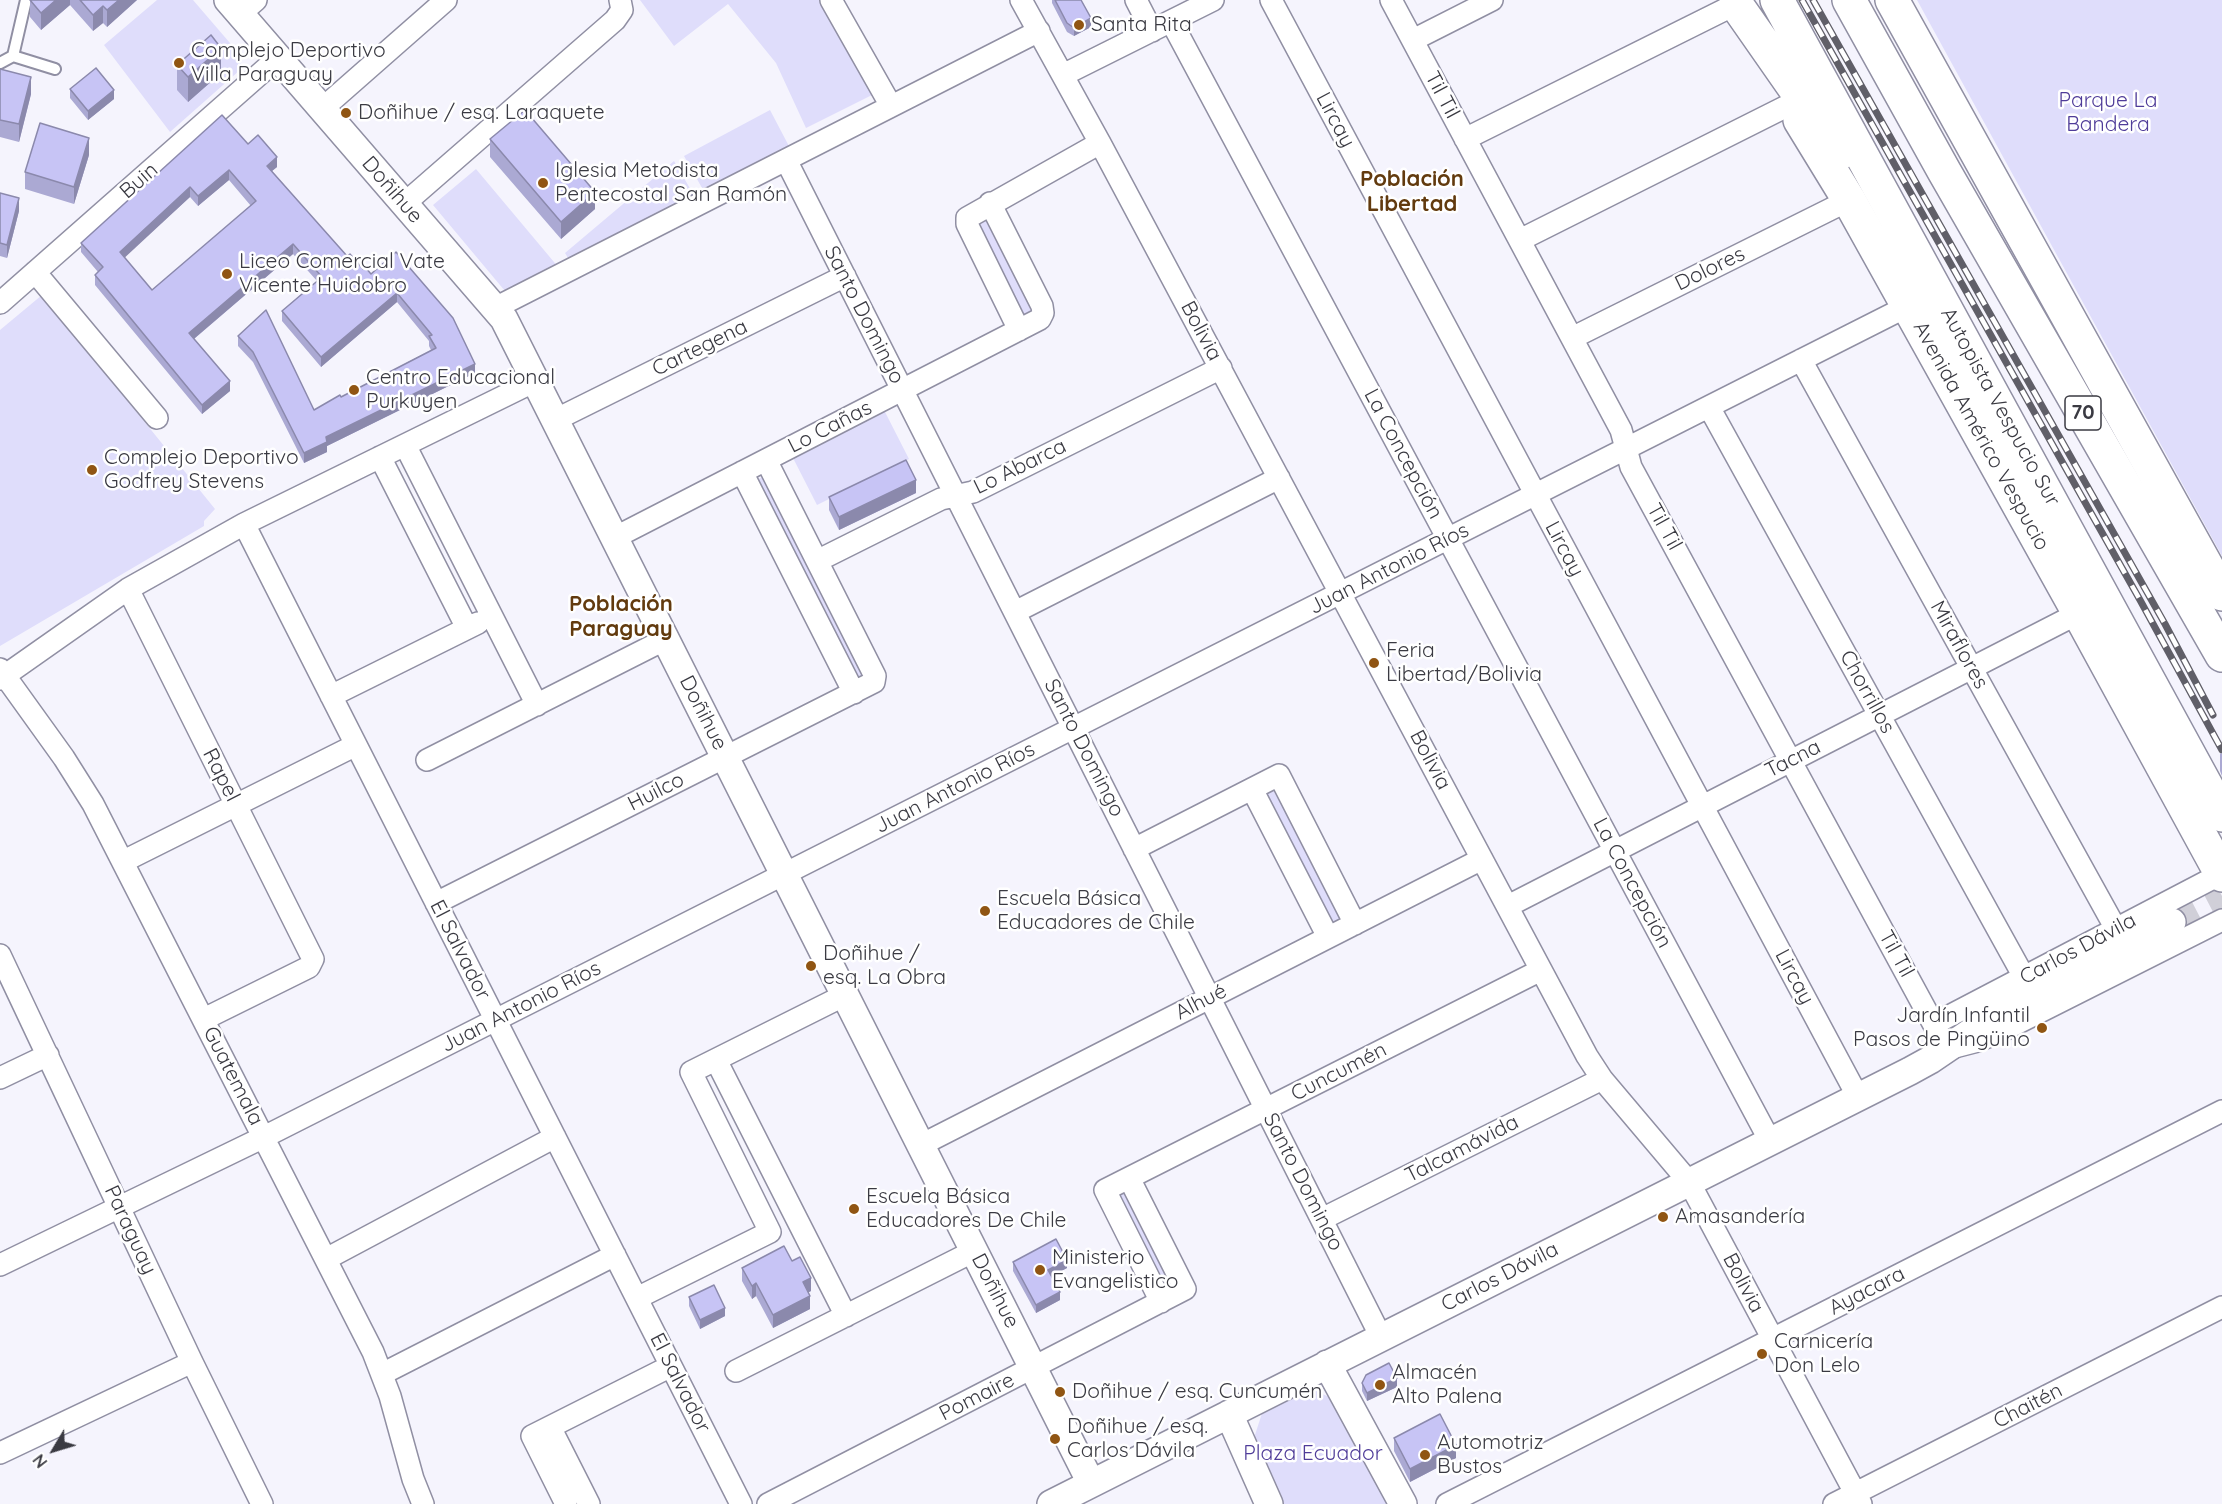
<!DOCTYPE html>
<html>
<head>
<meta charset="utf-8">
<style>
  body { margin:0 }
  #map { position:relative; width:2222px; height:1504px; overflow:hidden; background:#f5f4fd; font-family:Quicksand,sans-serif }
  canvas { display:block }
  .north { position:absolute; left:24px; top:1420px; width:60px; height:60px; -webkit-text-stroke:4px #fff; paint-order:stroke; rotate:232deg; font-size:16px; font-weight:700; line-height:24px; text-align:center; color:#3a3a42 }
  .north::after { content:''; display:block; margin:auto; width:21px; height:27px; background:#3a3a42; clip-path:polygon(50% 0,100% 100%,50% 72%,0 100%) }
</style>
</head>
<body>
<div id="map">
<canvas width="2222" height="1504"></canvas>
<div class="north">N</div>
</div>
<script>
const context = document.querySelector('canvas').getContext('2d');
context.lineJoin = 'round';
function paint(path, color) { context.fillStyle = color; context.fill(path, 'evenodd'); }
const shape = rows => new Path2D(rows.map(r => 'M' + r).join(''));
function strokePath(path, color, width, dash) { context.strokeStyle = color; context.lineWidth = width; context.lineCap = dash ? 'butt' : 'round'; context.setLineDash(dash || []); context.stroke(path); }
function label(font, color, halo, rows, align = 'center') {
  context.font = font + ' Quicksand,sans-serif'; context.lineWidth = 5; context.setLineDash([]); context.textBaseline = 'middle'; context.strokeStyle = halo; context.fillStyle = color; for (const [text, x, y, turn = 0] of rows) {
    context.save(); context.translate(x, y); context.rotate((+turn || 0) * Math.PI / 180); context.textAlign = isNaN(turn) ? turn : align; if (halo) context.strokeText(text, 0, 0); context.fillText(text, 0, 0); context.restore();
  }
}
const green = shape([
  [157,0,193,0,242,57,240,70,170,132,104,45],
  [640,0,833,0,880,91,806,128,776,63,728,4,674,46],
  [1917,0,2222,0,2222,556],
  [770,110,791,150,706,195,684,156],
  [674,161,695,197,571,263,565,253],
  [476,169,559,268,510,297,433,205],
  [988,215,1036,315,1021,318,973,218],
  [42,295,215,509,204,521,204,526,0,646,0,330],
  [884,410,909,459,817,505,792,456],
  [768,474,870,678,854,686,751,483],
  [1277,786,1346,916,1328,925,1261,795],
  [1128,1185,1180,1287,1163,1295,1111,1194],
  [1305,1386,1338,1401,1392,1504,1283,1504,1254,1438,1264,1407]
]);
const tertiaryTunnel = shape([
  [2172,922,2222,896]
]);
const service = shape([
  [13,56,26,0],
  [0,63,13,56,55,69]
]);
const minor = shape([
  [831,0,891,106],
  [1021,0,1100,143,1587,1056,1602,1079,1689,1182,1861,1504],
  [1136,0,1152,31],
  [1271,0,1858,1097],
  [1391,0,1621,430,1631,467,1947,1049,1978,1041,2002,1031,2222,920],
  [240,14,256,0],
  [1171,21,1770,1141],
  [1413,40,1492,0],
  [1063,75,1213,0],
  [322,109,446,0],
  [1465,139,1736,4],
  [786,160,1381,1337],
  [404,204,615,20,622,10,620,0],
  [1520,240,1791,104],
  [35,272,157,418],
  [0,303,278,58],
  [495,308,1039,31],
  [1019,330,967,224,967,218,1100,143],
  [1572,338,1849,200],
  [1801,360,2116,929],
  [1709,407,2024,977],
  [555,420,845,276],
  [405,445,537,705],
  [380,457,467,628],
  [742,472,854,693],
  [244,524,741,1504],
  [614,538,1040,319,1043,313,1042,306,990,203],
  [817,561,941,499,973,492,1221,368],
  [128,589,313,959,309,967,204,1019],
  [1015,612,1279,478],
  [0,669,64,758,93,804,373,1352,390,1396,413,1479,423,1504],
  [0,679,128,589,244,524,535,381],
  [331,696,478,623],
  [427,760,666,639],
  [1252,789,1328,937],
  [1134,849,1279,775,1355,924],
  [124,861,356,745],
  [436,903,874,682,875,676,766,460],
  [1508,906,2079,613],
  [0,955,192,1362,262,1504],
  [1934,1024,2221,874],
  [716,1060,846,1316],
  [0,1078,48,1055],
  [921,1145,1482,859],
  [1322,1219,1602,1079],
  [326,1259,555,1137],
  [0,1265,264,1137,1908,306],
  [637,1298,770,1232,691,1072,845,995],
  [1161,1302,1105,1190,1541,970],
  [736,1371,974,1251],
  [382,1374,615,1255],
  [550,1427,589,1504],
  [0,1453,192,1362],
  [566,1504,532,1436,671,1366],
  [768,1504,1185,1289,1129,1178],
  [1447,1504,2222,1111],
  [1834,1504,2222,1307]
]);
const tertiary = shape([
  [228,0,504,319,1091,1483],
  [1327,1364,1403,1504],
  [1229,1414,1269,1504],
  [1051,1504,1910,1071,1930,1060,2008,1007,2172,922]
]);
const primary = shape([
  [1892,0,2222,594],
  [1800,120,1849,200,2079,613,2222,875]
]);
const motorway = shape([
  [1777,0,2222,815],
  [1849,0,1944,171,2222,655],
  [1736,4,1840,153]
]);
const rail = shape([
  [1802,0,2140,600,2222,750],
  [1813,0,2165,624,2213,715]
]);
const wall = shape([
  [30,0,137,0,107,27,103,23,93,31,70,5,41,30,30,17],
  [1052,0,1081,0,1091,27,1074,36,1067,32,1052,3],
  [177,65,221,73,188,102,177,90],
  [0,69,31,94,19,142,0,137],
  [70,89,114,99,88,120,70,98],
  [490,139,595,209,561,239,490,157],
  [248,144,277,167,272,171,347,256,363,269,371,274,396,252,475,373,327,446,327,452,304,463,253,362,238,346,238,336,314,410,341,397,431,350,429,346,429,341,397,302,321,367,282,321,282,311,317,281,293,254,194,339,230,391,202,414,95,285,95,275,98,272,81,252,81,243],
  [229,180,251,206,152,290,124,257,190,197,198,206],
  [89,155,74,204,25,189,25,172],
  [0,193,19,211,7,258,0,256],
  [916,493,839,530,829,510,829,497],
  [2222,753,2222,776,2220,771,2220,754],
  [792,1261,811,1291,809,1292,810,1309,773,1328,756,1296,752,1299,742,1281,742,1268],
  [1013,1262,1067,1268,1052,1276,1060,1300,1036,1313,1013,1271],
  [689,1297,725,1316,700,1329,689,1306],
  [1362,1383,1397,1387,1367,1401,1362,1391],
  [1394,1438,1456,1458,1410,1482,1394,1451]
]);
const shadedWall = shape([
  [56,0,70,0,70,5,41,30,41,13],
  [119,0,137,0,107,27,107,10],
  [103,6,103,23,93,31,93,15],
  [1091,18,1091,27,1074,36,1074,28],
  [221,48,221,73,188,102,188,77],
  [31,77,31,94,19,142,19,124],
  [114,90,114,99,88,120,88,111],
  [89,138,89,155,74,204,74,187],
  [277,157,277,167,267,175,267,166],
  [229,170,229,180,198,206,198,196],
  [190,187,190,197,120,262,120,252],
  [595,192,595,209,561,239,561,222],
  [19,198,19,211,7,258,7,245],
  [293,244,293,254,189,343,189,333],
  [397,293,397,302,321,367,321,357],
  [475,364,475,373,327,446,327,452,304,463,304,453,326,437],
  [230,381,230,391,202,414,202,405],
  [916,480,916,493,839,530,839,517],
  [1067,1260,1067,1268,1048,1278,1048,1270],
  [811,1278,811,1291,803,1295,803,1282],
  [756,1283,756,1296,752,1299,752,1286],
  [1060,1292,1060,1300,1036,1313,1036,1305],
  [810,1296,810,1309,773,1328,773,1315],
  [725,1308,725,1316,700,1329,700,1320],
  [1397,1378,1397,1387,1367,1401,1367,1393],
  [1456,1445,1456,1458,1410,1482,1410,1469]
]);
const building = shape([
  [30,0,56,0,41,13,30,0],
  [80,0,119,0,107,10,103,6,93,15,80,0],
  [1055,0,1081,0,1091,18,1074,28,1067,23,1055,0],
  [211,35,221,48,188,77,177,65,211,35],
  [96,68,114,90,88,111,70,89,96,68],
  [0,69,31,77,19,124,0,120,0,69],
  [525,110,595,192,561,222,490,139,525,110],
  [222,115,248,144,258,135,277,157,267,166,347,256,350,254,363,269,365,267,371,274,396,252,453,318,475,364,326,437,327,442,304,453,253,352,238,336,266,310,314,410,340,395,341,397,436,348,429,336,432,335,397,293,321,357,282,311,322,277,293,244,189,333,230,381,202,405,95,275,103,267,81,243,222,115],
  [229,170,256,201,152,290,120,252,190,187,198,196,229,170],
  [40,123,89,138,74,187,25,172,40,123],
  [0,193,19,198,7,245,0,243,0,193],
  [906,460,916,480,839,517,829,497,906,460],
  [1056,1239,1067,1260,1048,1270,1060,1292,1036,1305,1013,1262,1056,1239],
  [784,1246,792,1261,800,1257,811,1278,803,1282,810,1296,773,1315,756,1283,752,1286,742,1268,784,1246],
  [714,1285,725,1308,700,1320,689,1297,714,1285],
  [1389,1363,1397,1378,1367,1393,1362,1383,1366,1375,1389,1363],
  [1440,1414,1456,1445,1410,1469,1394,1438,1440,1414]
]);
const markers = [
  [1079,25,6,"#905513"],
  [179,63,6,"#905513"],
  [346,113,6,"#905513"],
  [543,183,6,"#905513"],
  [227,274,6,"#905513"],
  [354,390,6,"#905513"],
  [92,470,6,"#905513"],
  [1374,663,6,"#905513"],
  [985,911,6,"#905513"],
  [811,966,6,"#905513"],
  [2042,1028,6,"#905513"],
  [854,1209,6,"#905513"],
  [1663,1217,6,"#905513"],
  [1040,1270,6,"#905513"],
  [1762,1354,6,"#905513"],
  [1380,1385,6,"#905513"],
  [1060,1392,6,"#905513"],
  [1055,1439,6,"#905513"],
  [1425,1455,6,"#905513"]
];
const shields = [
  [2083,413,36]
];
const shieldNames = [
  ["70",2083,413]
];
const poiNames = [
  ["Santa Rita",1091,25],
  ["Complejo Deportivo",191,51],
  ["Villa Paraguay",191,75],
  ["Doñihue / esq. Laraquete",358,113],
  ["Iglesia Metodista",555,171],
  ["Pentecostal San Ramón",555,195],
  ["Liceo Comercial Vate",239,262],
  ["Vicente Huidobro",239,286],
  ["Centro Educacional",366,378],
  ["Purkuyen",366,402],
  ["Complejo Deportivo",104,458],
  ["Godfrey Stevens",104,482],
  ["Feria",1386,651],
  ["Libertad/Bolivia",1386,675],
  ["Escuela Básica",997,899],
  ["Educadores de Chile",997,923],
  ["Doñihue /",823,954],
  ["esq. La Obra",823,978],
  ["Jardín Infantil",2030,1016,"right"],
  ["Pasos de Pingüino",2030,1040,"right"],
  ["Escuela Básica",866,1197],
  ["Educadores De Chile",866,1221],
  ["Amasandería",1675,1217],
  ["Ministerio",1052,1258],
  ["Evangelistico",1052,1282],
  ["Carnicería",1774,1342],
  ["Don Lelo",1774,1366],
  ["Almacén",1392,1373],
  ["Alto Palena",1392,1397],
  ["Doñihue / esq. Cuncumén",1072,1392],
  ["Doñihue / esq.",1067,1427],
  ["Carlos Dávila",1067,1451],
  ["Automotriz",1437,1443],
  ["Bustos",1437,1467]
];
const streetNames = [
  ["Til Til",1442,95,62],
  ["Lircay",1335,120,62],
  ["Buin",139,181,-41],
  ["Doñihue",392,190,49],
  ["Dolores",1710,269,-26],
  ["Santo Domingo",864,315,63],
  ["Bolivia",1201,331,62],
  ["Cartegena",700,348,-26],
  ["Autopista Vespucio Sur",2000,407,61],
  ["Lo Cañas",830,427,-27],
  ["Avenida Américo Vespucio",1981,436,61],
  ["La Concepción",1403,454,62],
  ["Lo Abarca",1020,467,-26],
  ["Til Til",1664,527,61],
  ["Lircay",1564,549,62],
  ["Juan Antonio Ríos",1389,569,-27],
  ["Miraflores",1959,645,61],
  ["Chorrillos",1867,692,61],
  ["Doñihue",703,713,63],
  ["Santo Domingo",1084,748,63],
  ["Tacna",1793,759,-27],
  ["Bolivia",1430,760,62],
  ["Rapel",221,775,63],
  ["Juan Antonio Ríos",955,788,-27],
  ["Huilco",656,792,-27],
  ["La Concepción",1632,883,62],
  ["Carlos Dávila",2078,949,-28],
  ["El Salvador",460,950,63],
  ["Til Til",1896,954,61],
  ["Lircay",1794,977,62],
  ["Alhué",1201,1002,-27],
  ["Juan Antonio Ríos",521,1007,-27],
  ["Cuncumén",1339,1072,-27],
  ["Guatemala",233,1076,63],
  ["Talcamávida",1462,1149,-27],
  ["Santo Domingo",1303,1182,63],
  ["Paraguay",130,1230,65],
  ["Carlos Dávila",1500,1277,-27],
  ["Bolivia",1743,1283,62],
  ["Doñihue",995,1291,63],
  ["Ayacara",1867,1291,-27],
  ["El Salvador",680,1383,63],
  ["Pomaire",977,1397,-27],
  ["Chaitén",2028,1406,-27]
];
const parkNames = [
  ["Parque La",2108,101],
  ["Bandera",2108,125],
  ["Plaza Ecuador",1313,1454]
];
const neighbourhoodNames = [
  ["Población",1412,179],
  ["Libertad",1412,204],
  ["Población",621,604],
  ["Paraguay",621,629]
];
paint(green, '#dfddfb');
strokePath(tertiaryTunnel, '#d0cfd8', 27, [27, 14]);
strokePath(service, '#908fa3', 14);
strokePath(minor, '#908fa3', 24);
strokePath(tertiary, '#908fa3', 30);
strokePath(primary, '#908fa3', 36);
strokePath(motorway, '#908fa3', 36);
strokePath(service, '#fff', 10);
strokePath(minor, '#fff', 21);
strokePath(tertiary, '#fff', 27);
strokePath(primary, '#fff', 33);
strokePath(motorway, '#fff', 33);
strokePath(rail, '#605f68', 7);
strokePath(rail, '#fff', 4.5, [14]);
paint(wall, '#aba9d3');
paint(shadedWall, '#8b89ac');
paint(building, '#c7c4f5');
strokePath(building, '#8b89ac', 1.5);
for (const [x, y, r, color] of markers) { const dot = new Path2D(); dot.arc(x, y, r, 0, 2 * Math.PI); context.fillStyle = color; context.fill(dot); strokePath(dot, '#fff', 2); }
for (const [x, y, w] of shields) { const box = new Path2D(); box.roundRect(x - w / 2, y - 17, w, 34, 4.5); context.fillStyle = '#fff'; context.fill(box); strokePath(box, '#3a3a42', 1.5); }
label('bold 20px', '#3a3a42', null, shieldNames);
label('21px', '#3a3a42', '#fff', poiNames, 'left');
label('21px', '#3a3a42', '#fff', streetNames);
label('21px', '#4f3c99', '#fff', parkNames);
label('bold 22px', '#623a0e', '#fff', neighbourhoodNames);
</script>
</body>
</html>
